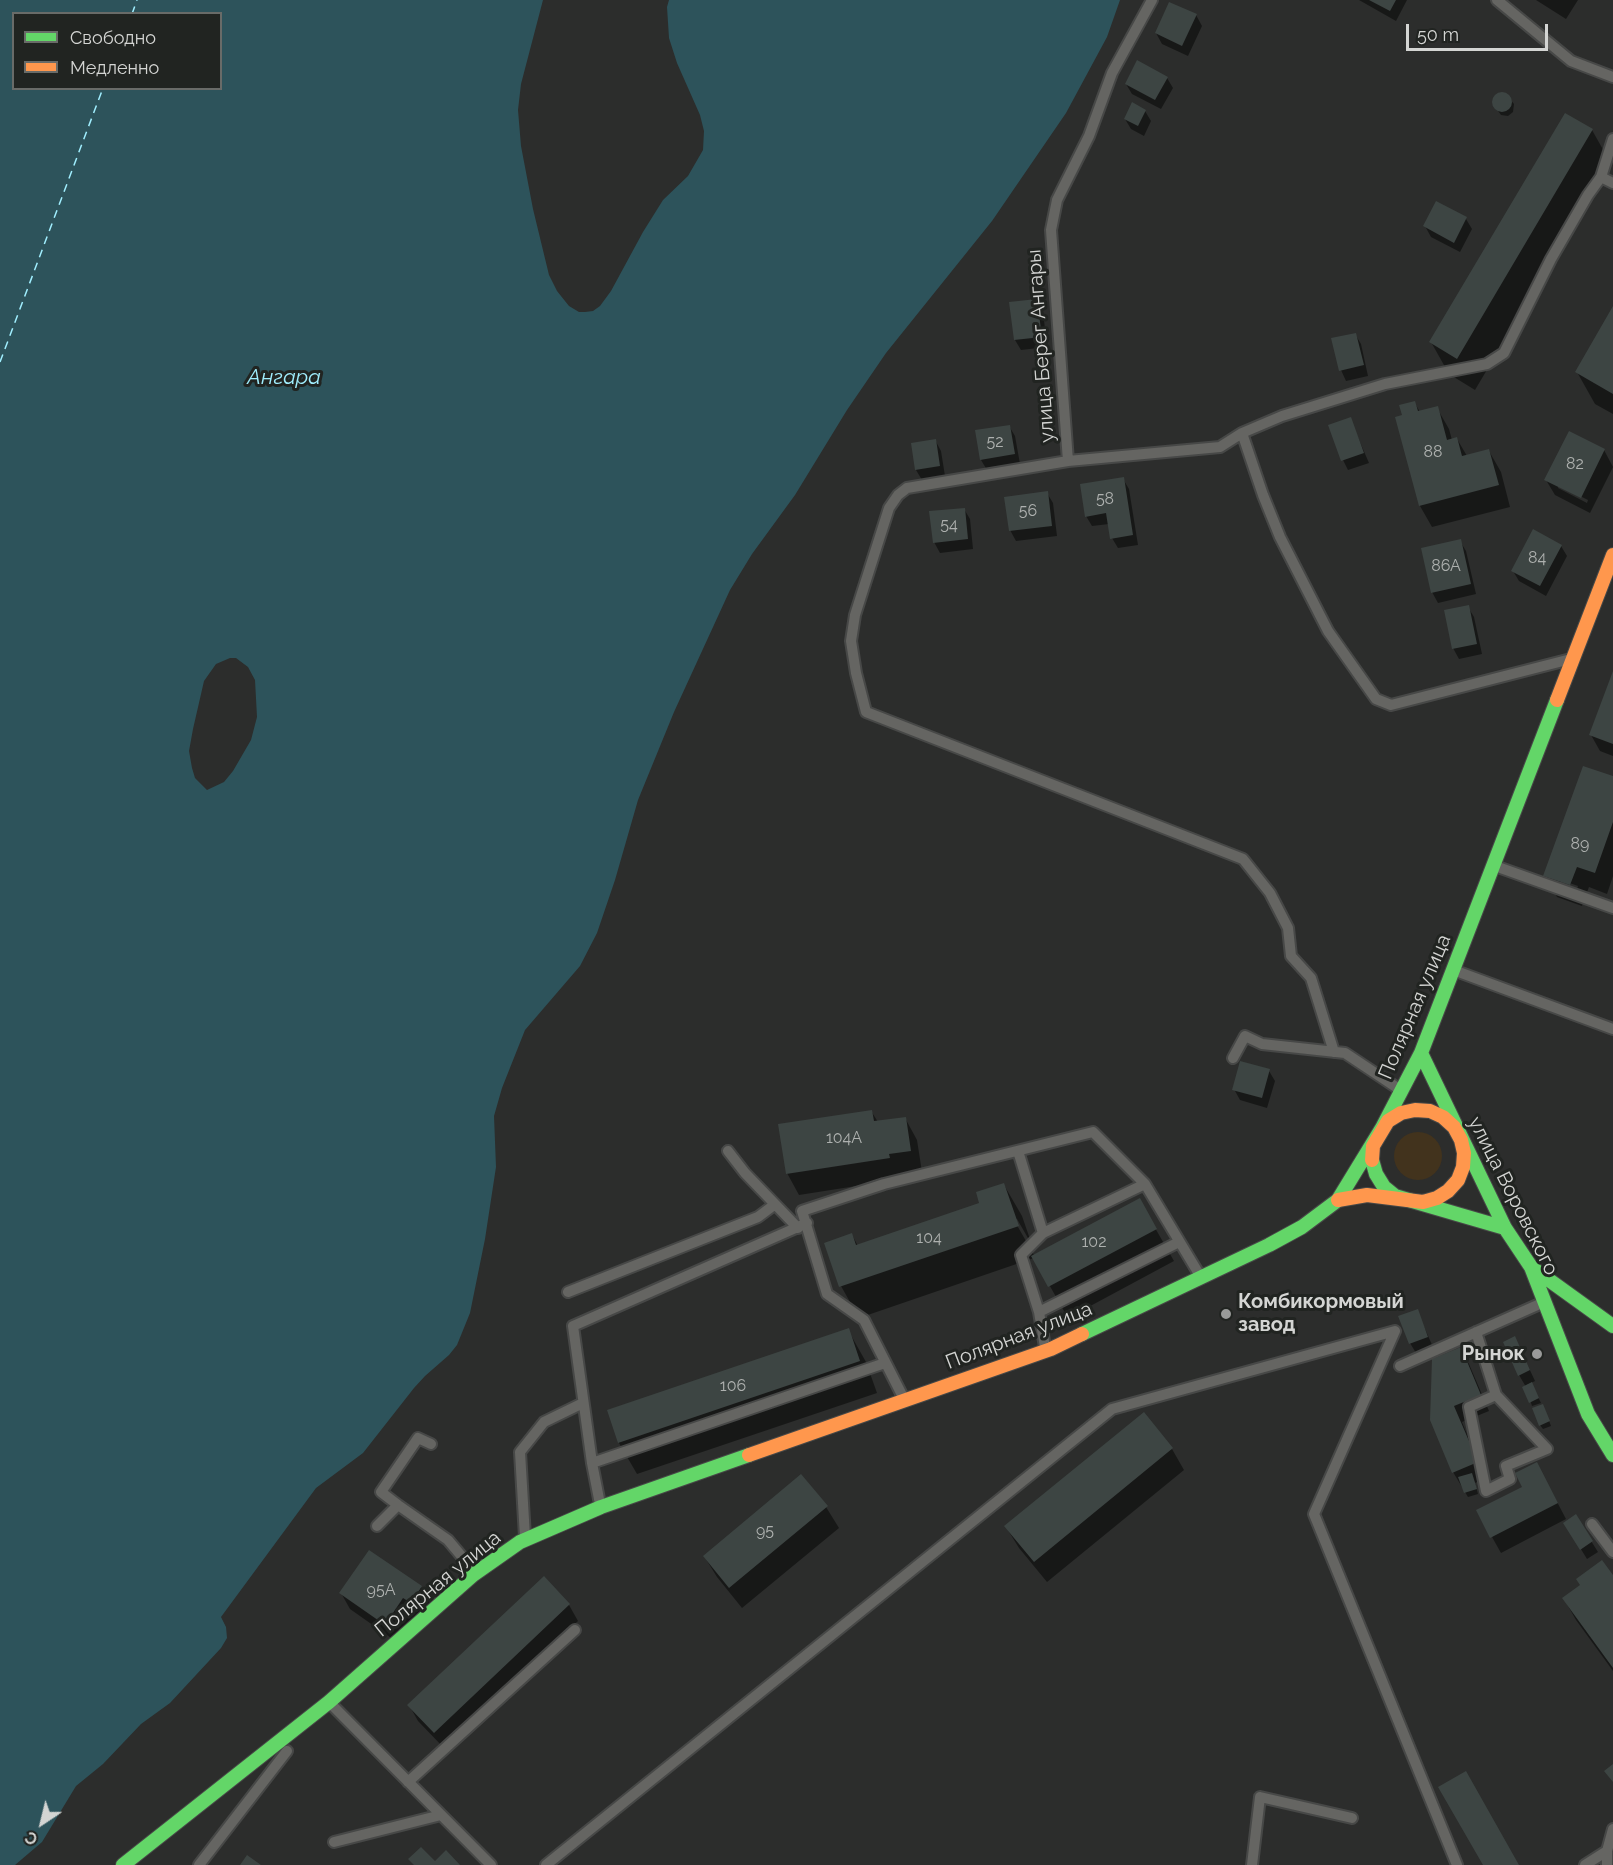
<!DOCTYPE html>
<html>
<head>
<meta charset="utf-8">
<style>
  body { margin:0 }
  #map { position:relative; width:1613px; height:1865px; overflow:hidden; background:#2c2d2c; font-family:Raleway,sans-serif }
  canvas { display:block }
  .legend { position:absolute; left:12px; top:12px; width:210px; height:78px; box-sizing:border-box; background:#212421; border:2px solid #696b68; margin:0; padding:8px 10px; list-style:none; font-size:18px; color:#d4d5d3 }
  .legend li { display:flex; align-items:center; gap:12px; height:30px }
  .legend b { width:30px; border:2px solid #696b68 }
  .north { position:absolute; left:12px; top:1793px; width:60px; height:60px; -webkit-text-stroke:4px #212421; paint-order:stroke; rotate:215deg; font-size:16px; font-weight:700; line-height:24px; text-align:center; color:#d4d5d3 }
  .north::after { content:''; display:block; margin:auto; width:21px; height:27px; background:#d4d5d3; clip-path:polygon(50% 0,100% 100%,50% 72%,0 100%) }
  .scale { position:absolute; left:1406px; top:24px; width:142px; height:27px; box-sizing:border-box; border:3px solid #d4d5d3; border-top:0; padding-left:8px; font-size:18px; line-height:21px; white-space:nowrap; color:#d4d5d3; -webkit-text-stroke:4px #212421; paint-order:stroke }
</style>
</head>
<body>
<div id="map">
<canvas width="1613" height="1865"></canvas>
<ul class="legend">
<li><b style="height:8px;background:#63d668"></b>Свободно</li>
<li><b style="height:8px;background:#ff974d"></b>Медленно</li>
</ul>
<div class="north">С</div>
<div class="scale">50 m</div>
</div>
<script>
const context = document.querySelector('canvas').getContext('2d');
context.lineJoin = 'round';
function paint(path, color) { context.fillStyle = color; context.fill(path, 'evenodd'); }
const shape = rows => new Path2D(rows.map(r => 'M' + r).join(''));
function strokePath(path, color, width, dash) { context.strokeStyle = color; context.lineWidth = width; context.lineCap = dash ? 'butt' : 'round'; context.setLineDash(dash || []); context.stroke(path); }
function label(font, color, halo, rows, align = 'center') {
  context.font = font + ' Raleway,sans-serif'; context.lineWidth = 6; context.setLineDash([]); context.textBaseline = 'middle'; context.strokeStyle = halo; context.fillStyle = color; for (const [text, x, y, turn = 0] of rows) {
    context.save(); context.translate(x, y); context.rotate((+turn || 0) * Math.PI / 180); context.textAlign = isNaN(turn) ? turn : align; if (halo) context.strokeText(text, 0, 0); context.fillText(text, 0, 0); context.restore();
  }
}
const green = shape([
  '1394 1156a24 24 0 1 1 48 0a24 24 0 1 1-48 0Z'
]);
const water = shape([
  [0,0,543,0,521,84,518,110,521,146,533,209,549,275,557,291,569,306,579,312,585,312,593,311,600,306,611,291,643,232,663,200,688,176,703,150,704,131,700,115,677,63,669,38,667,7,669,0,1120,0,1107,37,1066,113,992,221,886,353,847,410,795,495,752,554,730,590,674,712,638,800,615,880,597,933,580,966,525,1030,502,1088,494,1116,496,1167,485,1239,470,1313,457,1345,449,1355,425,1376,414,1388,363,1453,316,1488,221,1617,226,1627,227,1638,221,1648,170,1703,141,1724,103,1764,76,1786,42,1842,15,1865,0,1865],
  [14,14,220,14,220,88,14,88],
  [230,658,236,658,248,667,255,680,257,717,251,740,233,771,224,782,207,790,195,778,192,768,189,751,193,729,204,681,216,664]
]);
const shadow = shape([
  [1359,0,1407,0,1396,21],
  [1536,0,1578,0,1566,19],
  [1196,15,1202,26,1188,56,1162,44,1156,33],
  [1167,78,1173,88,1161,109,1132,94,1126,84],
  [1499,93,1506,94,1514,104,1513,112,1508,116,1501,115,1493,104,1494,98],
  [1145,111,1151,121,1144,136,1131,129,1125,119],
  [1592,130,1610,162,1475,390,1449,374,1431,342],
  [1466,219,1472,229,1460,252,1431,237,1425,226],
  [1037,300,1043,311,1047,347,1021,350,1015,340],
  [1613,309,1613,414,1595,404,1577,372],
  [1355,334,1361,344,1368,376,1346,381,1341,370],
  [1414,402,1420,412,1437,408,1449,429,1452,440,1457,439,1467,456,1489,451,1501,472,1510,507,1432,527,1420,506,1403,416],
  [1350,419,1369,463,1348,470,1343,460],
  [1009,426,1015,436,1020,464,987,470,981,460],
  [935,440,941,451,945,476,922,480,916,470],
  [1604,450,1613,467,1590,513,1555,495,1546,480],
  [1558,485,1588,500,1587,503,1558,488],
  [1123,479,1129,489,1138,545,1118,548,1112,538,1109,524,1092,526,1086,516],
  [1047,493,1053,503,1057,536,1016,541,1010,530],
  [964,509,970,519,973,549,940,553,934,542],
  [1460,541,1466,551,1476,594,1438,603,1432,592],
  [1561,546,1567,556,1546,596,1519,581,1513,571],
  [1468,607,1474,617,1482,654,1459,659,1453,648],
  [1613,675,1613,756,1600,751,1591,735],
  [1613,778,1613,876,1607,894,1589,887,1582,906,1557,897,1545,876],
  [1561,880,1578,886,1577,889,1561,884],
  [1269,1071,1275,1081,1267,1108,1240,1100,1234,1089],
  [871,1111,878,1122,905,1118,917,1140,922,1172,901,1179,799,1195,787,1173],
  [1004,1185,1022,1216,1032,1245,1017,1219,1014,1220,1034,1255,1139,1200,1174,1261,1068,1318,1034,1258,859,1318,841,1286,852,1235,858,1246,981,1204],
  [1417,1311,1433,1347,1416,1353,1410,1343],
  [848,1330,866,1362,877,1393,637,1474,619,1443,608,1411],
  [1515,1338,1535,1381,1531,1383,1541,1403,1532,1406,1526,1387,1519,1375],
  [1460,1349,1469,1364,1489,1411,1462,1422,1485,1478,1475,1483,1478,1494,1468,1497,1453,1472,1431,1419],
  [1545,1410,1551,1426,1543,1429,1540,1425],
  [1172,1449,1184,1470,1047,1582,1019,1548,1006,1527],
  [1545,1479,1566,1519,1501,1553,1492,1537],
  [826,1507,839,1528,742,1608,717,1577,704,1556],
  [1576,1517,1598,1552,1587,1559,1571,1533],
  [544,1578,569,1605,578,1621,443,1747,418,1721,409,1705],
  [1613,1578,1613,1671,1576,1620,1564,1599],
  [421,1587,430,1603,394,1640,350,1609,341,1593]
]);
const ferry = shape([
  [132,14,137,0],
  [0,362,103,88]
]);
const building = shape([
  [1369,0,1396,0,1390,11],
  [1169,2,1197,14,1182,46,1155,33],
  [1137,60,1168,77,1155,100,1125,84],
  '1492 102a10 10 0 1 1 20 0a10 10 0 1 1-20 0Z',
  [1132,102,1146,110,1138,126,1124,119],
  [1565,113,1593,129,1457,359,1429,342],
  [1436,201,1467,217,1454,243,1423,226],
  [1037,299,1042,337,1014,340,1009,302],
  [1613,306,1613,394,1575,372],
  [1356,333,1364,365,1339,371,1331,338],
  [1415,401,1418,411,1438,406,1447,440,1457,437,1462,456,1489,449,1499,485,1419,506,1395,417,1402,415,1399,405],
  [1351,417,1364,453,1341,461,1328,425],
  [1010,425,1015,454,980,460,975,430],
  [1569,431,1605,449,1581,498,1544,480],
  [936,439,940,466,915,470,911,443],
  [1124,477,1133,535,1110,539,1106,513,1085,517,1080,484],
  [1048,491,1052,526,1009,531,1004,497],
  [965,508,968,539,933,543,929,511],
  [1533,529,1562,545,1540,586,1511,571],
  [1461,539,1471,584,1431,593,1421,548],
  [1469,605,1477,644,1452,649,1444,610],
  [1613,671,1613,744,1589,735],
  [1583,766,1613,776,1613,822,1595,873,1577,867,1570,885,1543,876],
  [1240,1061,1270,1069,1262,1098,1232,1090],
  [872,1110,874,1121,906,1117,911,1151,889,1154,890,1158,786,1174,778,1124],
  [1004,1183,1019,1226,839,1287,824,1243,852,1233,856,1245,979,1203,976,1192],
  [1140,1198,1157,1229,1048,1287,1031,1256],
  [1418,1309,1428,1337,1409,1344,1398,1316],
  [849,1328,860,1361,618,1443,607,1410],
  [1515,1336,1530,1370,1518,1376,1503,1342],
  [1461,1347,1481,1395,1454,1406,1478,1462,1452,1473,1430,1420,1432,1359],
  [1532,1382,1539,1398,1529,1403,1522,1387],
  [1543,1404,1550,1421,1539,1426,1532,1408],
  [1144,1412,1173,1448,1034,1562,1004,1526],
  [1537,1462,1558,1503,1490,1538,1476,1510,1522,1487,1515,1473],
  [1472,1473,1477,1489,1464,1493,1458,1477],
  [801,1474,828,1506,729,1588,703,1556],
  [1576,1514,1593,1541,1580,1550,1563,1523],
  [369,1550,422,1586,411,1603,403,1598,385,1625,339,1593],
  [1602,1560,1613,1575,1613,1668,1562,1598,1580,1585,1576,1579],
  [544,1576,570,1604,434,1733,407,1705],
  [1613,1764,1613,1782,1604,1771],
  [1466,1771,1519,1865,1483,1865,1438,1787],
  [421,1847,435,1861,446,1850,460,1865,414,1865,408,1859],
  [247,1855,261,1865,240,1865]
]);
const lane = shape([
  [1152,0,1112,73,1089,136,1057,200,1051,230,1068,461,1220,447,1242,433,1263,495,1280,537,1328,631,1376,699,1391,705,1567,660],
  [1497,0,1571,61,1613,77],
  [1613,139,1601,177,1613,183],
  [1242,433,1282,416,1385,384,1487,364,1504,353,1551,259,1588,195,1601,177],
  [1068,461,907,488,898,495,889,508,855,615,851,641,856,673,866,712,1243,859,1270,893,1288,928,1291,956,1311,978,1334,1052],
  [1495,866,1613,908],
  [1456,971,1613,1029],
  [1233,1058,1245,1036,1262,1044,1345,1053,1399,1089],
  [728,1151,745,1173,798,1228],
  [1018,1151,1043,1233,1021,1255,1039,1312],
  [1043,1233,1145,1184],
  [568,1292,758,1217,774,1205],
  [1476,1332,1496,1395,1469,1407,1486,1491,1510,1479,1506,1466,1547,1449,1496,1395],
  [1045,1347,1039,1312,1179,1242],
  [1400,1366,1542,1303],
  [903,1397,864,1320,827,1294,802,1211,884,1184,1093,1132,1145,1184,1199,1274],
  [592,1463,885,1363],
  [600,1504,592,1463,573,1326,807,1223],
  [398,1505,381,1492,418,1438,431,1444],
  [1592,1524,1613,1552],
  [377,1526,398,1505,448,1540,474,1571],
  [525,1537,520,1452,544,1422,583,1403],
  [331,1704,491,1865],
  [408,1782,575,1630],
  [334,1842,441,1815],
  [199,1865,287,1751],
  [546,1865,1112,1409,1395,1331,1314,1514,1457,1865],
  [1252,1865,1260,1797,1352,1818],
  [1585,1865,1607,1851],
  [1607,1865,1607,1851,1613,1829]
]);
const fast = shape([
  [1421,1053,1505,1228,1531,1267,1588,1414,1613,1455],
  [1372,1160,1376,1174,1384,1187,1395,1196,1505,1228],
  [1531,1267,1613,1326],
  [1082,1334,1269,1245,1302,1227,1338,1200,1382,1128,1421,1053,1557,700],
  [123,1865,329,1702,473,1575,520,1542,601,1507,749,1455]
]);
const slow = shape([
  [1557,700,1613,555],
  [1338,1200,1367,1195,1423,1202,1437,1198,1448,1191,1458,1180,1463,1167,1464,1153,1461,1140,1454,1127,1443,1117,1430,1111,1415,1110,1401,1113,1388,1121,1373,1146,1372,1160],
  [749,1455,1051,1349,1082,1334]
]);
const markers = [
  [1226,1314,6,"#999a99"],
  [1537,1354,6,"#999a99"]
];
const numberNames = [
  ["52",995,442],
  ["88",1433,452],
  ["82",1575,464],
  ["58",1105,499],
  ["56",1028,511],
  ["54",949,525],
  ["84",1537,558],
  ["86А",1446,566],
  ["89",1580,844],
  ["104А",844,1138],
  ["104",929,1238],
  ["102",1094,1242],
  ["106",733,1386],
  ["95",765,1531],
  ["95А",381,1590]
];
const streetNames = [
  ["улица Берег Ангары",1041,346,-94],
  ["Полярная улица",1415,1007,-67],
  ["улица Воровского",1513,1196,63],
  ["Полярная улица",1019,1336,-21],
  ["Полярная улица",438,1584,-39]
];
const poiNames = [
  ["Комбикормовый",1238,1302],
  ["завод",1238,1325],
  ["Рынок",1525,1354,"right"]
];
const waterNames = [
  ["Ангара",284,378]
];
paint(green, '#42331d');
paint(water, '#2d535b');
paint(shadow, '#0007');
strokePath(ferry, '#a0eefe', 1.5, [8, 6]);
paint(building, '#3d4543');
strokePath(lane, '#474847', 14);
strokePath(fast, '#474847', 16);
strokePath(slow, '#474847', 16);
strokePath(lane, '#656562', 10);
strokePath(fast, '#63d668', 14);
strokePath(slow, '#ff974d', 14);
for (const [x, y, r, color] of markers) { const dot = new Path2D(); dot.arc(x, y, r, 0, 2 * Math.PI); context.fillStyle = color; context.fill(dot); strokePath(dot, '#212421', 2); }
label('16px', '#aeb1af', null, numberNames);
label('20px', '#d4d5d3', '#212421', streetNames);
label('bold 20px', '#d4d5d3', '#212421', poiNames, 'left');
label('italic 21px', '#a0eefe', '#212421', waterNames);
</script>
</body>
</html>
